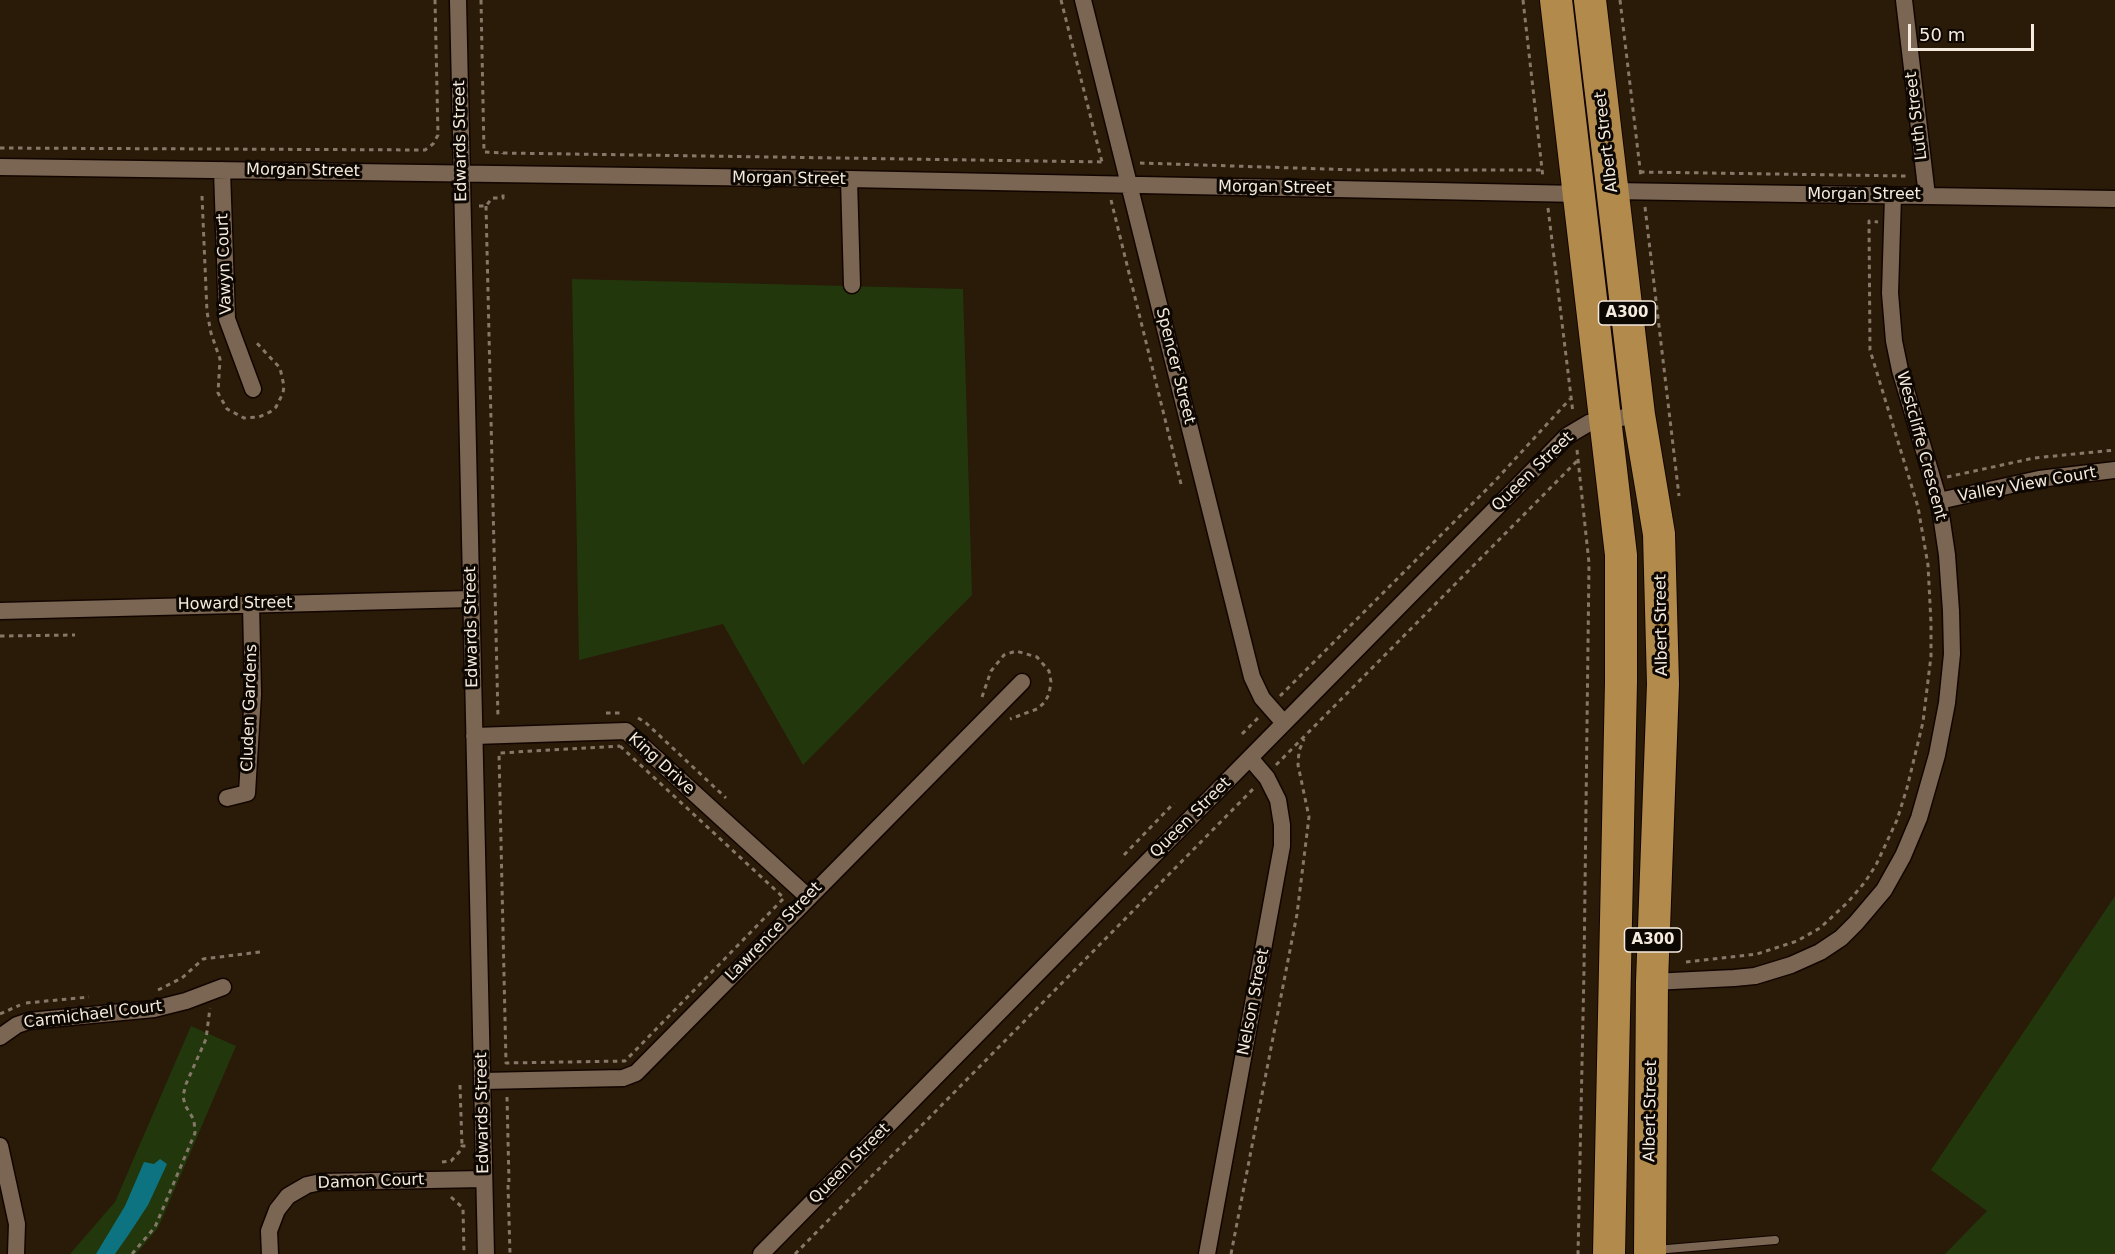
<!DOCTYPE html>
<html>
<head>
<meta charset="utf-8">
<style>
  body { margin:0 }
  #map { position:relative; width:2115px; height:1254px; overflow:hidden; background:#2a1a08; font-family:"DejaVu Sans",sans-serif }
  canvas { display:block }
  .scale { position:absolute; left:1908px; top:24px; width:126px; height:27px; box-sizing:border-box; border:3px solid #f5eade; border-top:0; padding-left:8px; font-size:18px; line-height:21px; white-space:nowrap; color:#f5eade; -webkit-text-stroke:4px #0d0702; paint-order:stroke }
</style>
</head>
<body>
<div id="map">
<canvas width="2115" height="1254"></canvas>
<div class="scale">50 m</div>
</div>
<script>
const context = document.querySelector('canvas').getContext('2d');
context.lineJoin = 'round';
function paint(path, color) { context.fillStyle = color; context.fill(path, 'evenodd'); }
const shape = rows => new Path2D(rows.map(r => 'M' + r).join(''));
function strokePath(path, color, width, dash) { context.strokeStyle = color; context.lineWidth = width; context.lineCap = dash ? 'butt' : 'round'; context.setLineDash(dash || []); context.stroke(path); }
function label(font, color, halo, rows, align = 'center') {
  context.font = font + ' "DejaVu Sans",sans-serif'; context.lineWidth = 6; context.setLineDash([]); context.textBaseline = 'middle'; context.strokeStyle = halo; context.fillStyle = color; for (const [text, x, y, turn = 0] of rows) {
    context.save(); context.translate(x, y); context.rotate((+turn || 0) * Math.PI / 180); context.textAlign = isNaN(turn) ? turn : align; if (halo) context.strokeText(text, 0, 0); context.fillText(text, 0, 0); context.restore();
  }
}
const green = shape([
  [572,279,963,289,972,595,803,765,723,624,579,660],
  [2115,896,2115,1254,1945,1254,1987,1211,1931,1170],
  [191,1026,236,1046,158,1228,136,1254,70,1254,115,1202]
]);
const water = shape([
  [160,1159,167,1164,148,1205,129,1234,115,1254,96,1254,125,1206,144,1162,154,1164]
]);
const path = shape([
  [481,0,484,152,503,153,503,154],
  [1061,0,1102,162],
  [1523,0,1543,178],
  [1620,0,1641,177],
  [0,148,425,150,433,144,438,135,435,0],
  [503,153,1106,162],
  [1140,163,1357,170,1543,170],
  [1640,172,1908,176],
  [202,196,207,312,211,333,220,359,218,393,227,409,244,418,259,417,270,412,276,407,283,393,284,386,280,368,254,340],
  [1111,200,1181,484],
  [479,206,486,206,492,198,503,198,503,191],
  [486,206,498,718],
  [1645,207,1679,496],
  [1548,208,1573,413],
  [1577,450,1589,563,1584,970,1578,1254],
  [1947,477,2034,458,2115,450],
  [0,636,75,635],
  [1280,696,1494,482,1570,399],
  [982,697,991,671,1004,655,1016,651,1037,657,1049,671,1051,682,1049,694,1045,702,1037,709,1010,719],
  [606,713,623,713],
  [638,718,645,722,726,798],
  [1242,734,1259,717],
  [620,746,784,898,625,1061,506,1063,499,753,620,746],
  [1276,765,1579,459],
  [1124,855,1174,803],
  [1686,962,1757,954,1797,941,1820,928,1848,902,1865,882,1876,865,1897,820,1907,788,1923,722,1931,656,1931,623,1928,565,1918,507,1870,350,1869,221,1878,222],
  [158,990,182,978,203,959,260,952],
  [26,1003,89,997],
  [0,1014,20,1005],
  [460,1085,462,1146],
  [507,1097,509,1182],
  [442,1162,451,1161,461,1150,462,1146,467,1146],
  [508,1185,510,1254],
  [451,1197,463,1208,464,1254],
  [132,1254,155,1227,195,1133,194,1120,185,1105,183,1096,186,1084,206,1039,210,1008],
  [795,1254,1255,787],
  [1231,1254,1297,914,1309,817,1298,765,1299,751,1304,739]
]);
const lane = shape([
  [1655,1250,1775,1240]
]);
const street = shape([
  [458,0,486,1254],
  [1083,0,1252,677,1262,698,1284,723],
  [1904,0,1927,196],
  [0,167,849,179,1579,194],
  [222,170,227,319,253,389],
  [849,179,852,285],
  [1612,191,2115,199],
  [1939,501,2039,479,2115,470],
  [0,611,471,599],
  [474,736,626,731,808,897],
  [227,798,247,793,253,694,251,604],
  [1652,982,1734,978,1755,976,1791,965,1820,952,1841,938,1856,923,1884,890,1903,856,1919,818,1937,755,1947,703,1952,654,1951,611,1947,555,1939,501,1900,370,1894,341,1890,293,1893,196],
  [0,1037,17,1025,29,1021,154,1009,186,1001,223,987],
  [482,1081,623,1078,636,1073,1022,682],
  [0,1146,17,1224,16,1254],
  [270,1254,269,1231,277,1210,288,1196,307,1185,321,1182,484,1179],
  [761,1254,1567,436,1589,423,1639,415],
  [1207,1254,1282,846,1282,825,1278,800,1267,778,1250,758]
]);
const highway = shape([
  [1556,0,1621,555,1621,682,1609,1254],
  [1590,0,1639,415,1659,534,1663,684,1652,982,1650,1254]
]);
const shields = [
  [1627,313,57],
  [1653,940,57]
];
const shieldNames = [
  ["A300",1627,313],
  ["A300",1653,940]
];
const streetNames = [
  ["Luth Street",1917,116,-97],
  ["Edwards Street",461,141,-91],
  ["Albert Street",1607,142,-97],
  ["Morgan Street",303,171,1],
  ["Morgan Street",789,179,1],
  ["Morgan Street",1275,188,1],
  ["Morgan Street",1864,195],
  ["Vawyn Court",225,264,-92],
  ["Spencer Street",1175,366,76],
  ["Westcliffe Crescent",1921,446,75],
  ["Queen Street",1533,472,-44],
  ["Valley View Court",2027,485,-10],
  ["Howard Street",235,604,-1],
  ["Albert Street",1662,625,-91],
  ["Edwards Street",472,627,-91],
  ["Cluden Gardens",250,708,-88],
  ["King Drive",661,764,42],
  ["Queen Street",1191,818,-45],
  ["Lawrence Street",774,932,-46],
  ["Nelson Street",1254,1002,-79],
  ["Carmichael Court",93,1015,-7],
  ["Albert Street",1651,1111,-89],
  ["Edwards Street",483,1113,-91],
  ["Queen Street",850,1164,-45],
  ["Damon Court",371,1182,-2]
];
paint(green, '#22380c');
paint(water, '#0e7381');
strokePath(lane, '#120500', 10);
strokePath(street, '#120500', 19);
strokePath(highway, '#120500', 34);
strokePath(path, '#867869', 3, [4.5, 4.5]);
strokePath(lane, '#7a6652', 8);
strokePath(street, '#7a6652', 16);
strokePath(highway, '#b28b4c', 32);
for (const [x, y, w] of shields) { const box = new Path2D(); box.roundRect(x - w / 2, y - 12, w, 24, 4.5); context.fillStyle = '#0d0702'; context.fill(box); strokePath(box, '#f5eade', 1.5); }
label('bold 15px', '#f5eade', null, shieldNames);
label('16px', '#f5eade', '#0d0702', streetNames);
</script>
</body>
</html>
